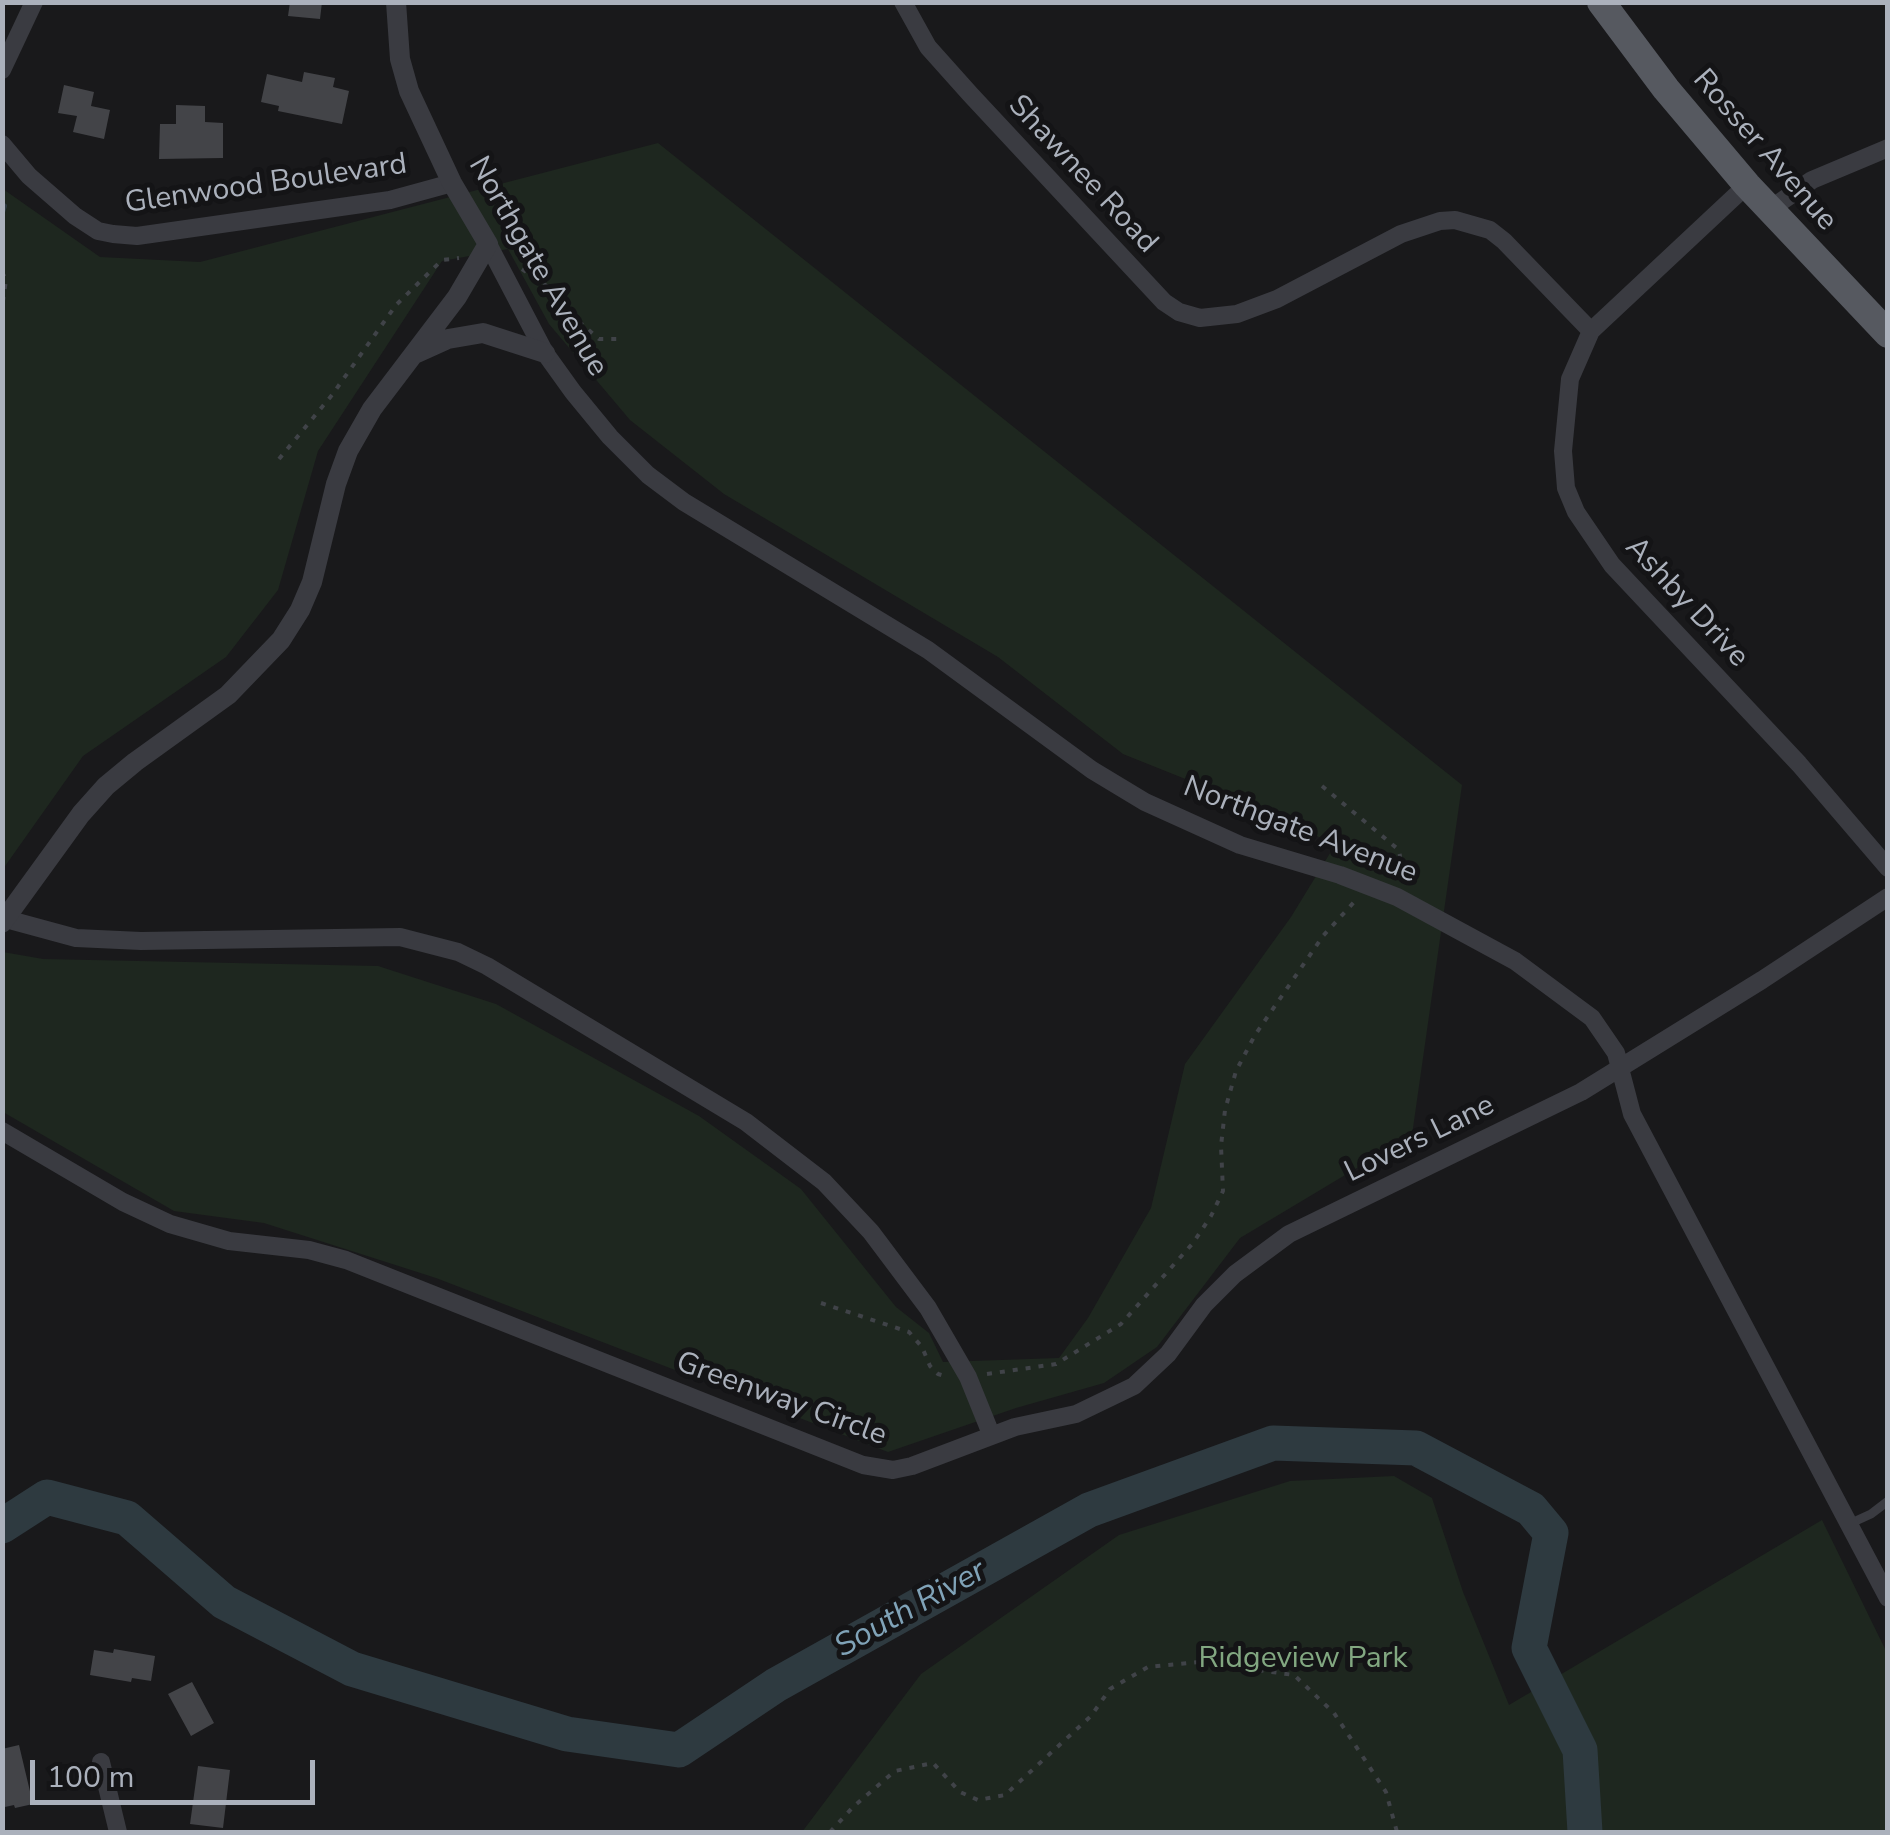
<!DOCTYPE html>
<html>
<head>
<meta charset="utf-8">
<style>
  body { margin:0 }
  #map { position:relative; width:1890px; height:1835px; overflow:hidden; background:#19191b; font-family:"Nunito Sans",sans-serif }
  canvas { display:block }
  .frame { position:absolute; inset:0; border:5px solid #abb1bc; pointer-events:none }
  .scale { position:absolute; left:30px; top:1760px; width:285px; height:45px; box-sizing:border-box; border:5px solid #abb1bc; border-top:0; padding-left:12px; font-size:30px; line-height:35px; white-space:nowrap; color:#abb1bc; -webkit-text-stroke:8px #141416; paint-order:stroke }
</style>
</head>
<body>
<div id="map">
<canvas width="1890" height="1835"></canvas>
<div class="frame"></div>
<div class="scale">100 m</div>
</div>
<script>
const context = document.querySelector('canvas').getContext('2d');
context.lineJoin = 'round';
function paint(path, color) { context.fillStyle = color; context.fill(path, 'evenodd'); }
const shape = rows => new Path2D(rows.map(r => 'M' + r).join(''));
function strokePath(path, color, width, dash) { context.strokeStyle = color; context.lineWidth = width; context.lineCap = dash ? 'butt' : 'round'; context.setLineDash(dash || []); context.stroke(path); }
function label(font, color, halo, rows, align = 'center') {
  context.font = font + ' "Nunito Sans",sans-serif'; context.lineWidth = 10; context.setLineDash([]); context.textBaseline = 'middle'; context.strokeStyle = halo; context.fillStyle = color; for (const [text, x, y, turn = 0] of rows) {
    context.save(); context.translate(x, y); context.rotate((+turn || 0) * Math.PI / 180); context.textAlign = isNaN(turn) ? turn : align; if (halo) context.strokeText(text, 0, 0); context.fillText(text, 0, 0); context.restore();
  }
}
const green = shape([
  [658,143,1462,785,1412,1135,1240,1238,1157,1347,1104,1383,1016,1408,888,1452,436,1278,264,1223,174,1211,3,1112,3,952,43,959,378,966,496,1004,699,1116,801,1189,896,1307,929,1333,943,1362,1059,1358,1088,1318,1151,1208,1185,1064,1291,917,1335,845,1273,814,1123,754,998,657,724,494,630,420,549,324,508,249,442,261,318,451,278,590,226,657,83,756,3,869,3,189,100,257,200,262],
  [1394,1476,1432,1498,1463,1592,1509,1705,1822,1520,1887,1653,1887,1832,802,1832,921,1674,1119,1535,1290,1481]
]);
const stream = shape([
  [2,212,4,206]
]);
const river = shape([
  [2,1526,47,1497,127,1518,224,1602,352,1669,567,1734,679,1750,776,1685,1089,1510,1273,1443,1416,1448,1531,1509,1551,1533,1529,1648,1580,1750,1585,1832]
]);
const building = shape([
  [290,2,322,2,320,19,288,16],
  [304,72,335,78,333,87,349,91,342,124,278,111,279,106,261,102,267,74,302,82],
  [64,85,94,92,91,106,110,110,104,139,73,132,77,116,58,113],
  [176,105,205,106,205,122,223,123,223,158,159,159,160,124,176,124],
  [114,1649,155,1656,151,1681,132,1678,131,1682,90,1675,94,1650,113,1653],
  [192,1682,214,1723,191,1736,168,1694],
  [19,1745,33,1804,15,1808,14,1805,5,1807,2,1796,2,1749],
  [198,1766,230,1770,223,1828,190,1824]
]);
const path = shape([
  [522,269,551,289,576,319,599,339,619,339],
  [2,272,6,280,2,308],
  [279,459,332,395,396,305,442,260,459,258],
  [1322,786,1399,850,1402,869,1393,879],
  [821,1303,909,1332,922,1347,930,1366,938,1374,948,1377],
  [987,1374,1056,1364,1121,1324,1193,1243,1211,1216,1223,1191,1221,1146,1225,1110,1236,1071,1255,1035,1323,936,1355,901],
  [830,1832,854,1806,895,1771,933,1763,960,1792,978,1800,1005,1795,1091,1716,1110,1689,1148,1667,1199,1662,1294,1675,1334,1713,1386,1792,1397,1832]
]);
const service = shape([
  [1849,1524,1871,1514,1888,1501]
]);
const minor = shape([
  [903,2,928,47,970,94,1164,302,1179,312,1200,318,1237,314,1277,299,1401,234,1440,221,1455,220,1490,230,1504,241,1591,331],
  [2,70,34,2],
  [2,144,29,176,75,216,98,231,113,234,137,236,390,200,452,183],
  [1747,185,1591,331,1570,379,1563,451,1566,488,1576,512,1612,565,1799,764,1888,868],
  [1769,210,1812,180,1888,148],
  [488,244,545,353,573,392,610,437,648,475,684,502,928,650,1092,770,1145,802,1240,845,1340,875,1397,897,1515,961,1592,1018,1616,1053,1632,1114,1888,1598],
  [6,919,76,938,141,941,400,937,458,952,487,966,746,1122,824,1182,871,1232,928,1308,968,1377,991,1434],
  [2,1131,123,1202,170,1224,229,1241,309,1250,346,1260,863,1465,893,1470,912,1466,1015,1427,1076,1414,1134,1386,1168,1354,1204,1305,1235,1274,1289,1234,1581,1092,1762,980,1888,897],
  [101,1762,118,1832]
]);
const tertiary = shape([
  [417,353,448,339,483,333,545,353],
  [2,923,81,814,106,786,135,762,228,695,281,640,300,610,312,582,336,484,348,451,372,409,457,297,488,244,452,183,409,91,400,59,396,2]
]);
const primary = shape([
  [1601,2,1666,89,1747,185,1888,334]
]);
const streetNames = [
  ["Rosser Avenue",1764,151,49],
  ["Shawnee Road",1082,175,47],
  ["Glenwood Boulevard",266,185,-8],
  ["Northgate Avenue",537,267,60],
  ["Ashby Drive",1686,603,47],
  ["Northgate Avenue",1300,831,21],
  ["Lovers Lane",1420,1140,-26],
  ["Greenway Circle",781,1400,20]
];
const parkNames = [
  ["Ridgeview Park",1303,1660]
];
const waterNames = [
  ["South River",911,1610,-29]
];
paint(green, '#1e271f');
strokePath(stream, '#2e3a40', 6);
strokePath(river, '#2e3a40', 35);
paint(building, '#434448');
strokePath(path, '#404348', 4, [5, 8]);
strokePath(service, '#3a3b41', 9);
strokePath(minor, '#3a3b41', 18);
strokePath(tertiary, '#3a3b41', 20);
strokePath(primary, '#565960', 28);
label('30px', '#abb1bc', '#141416', streetNames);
label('30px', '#82a781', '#141416', parkNames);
label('italic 32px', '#80a3b8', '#141416', waterNames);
</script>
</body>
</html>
